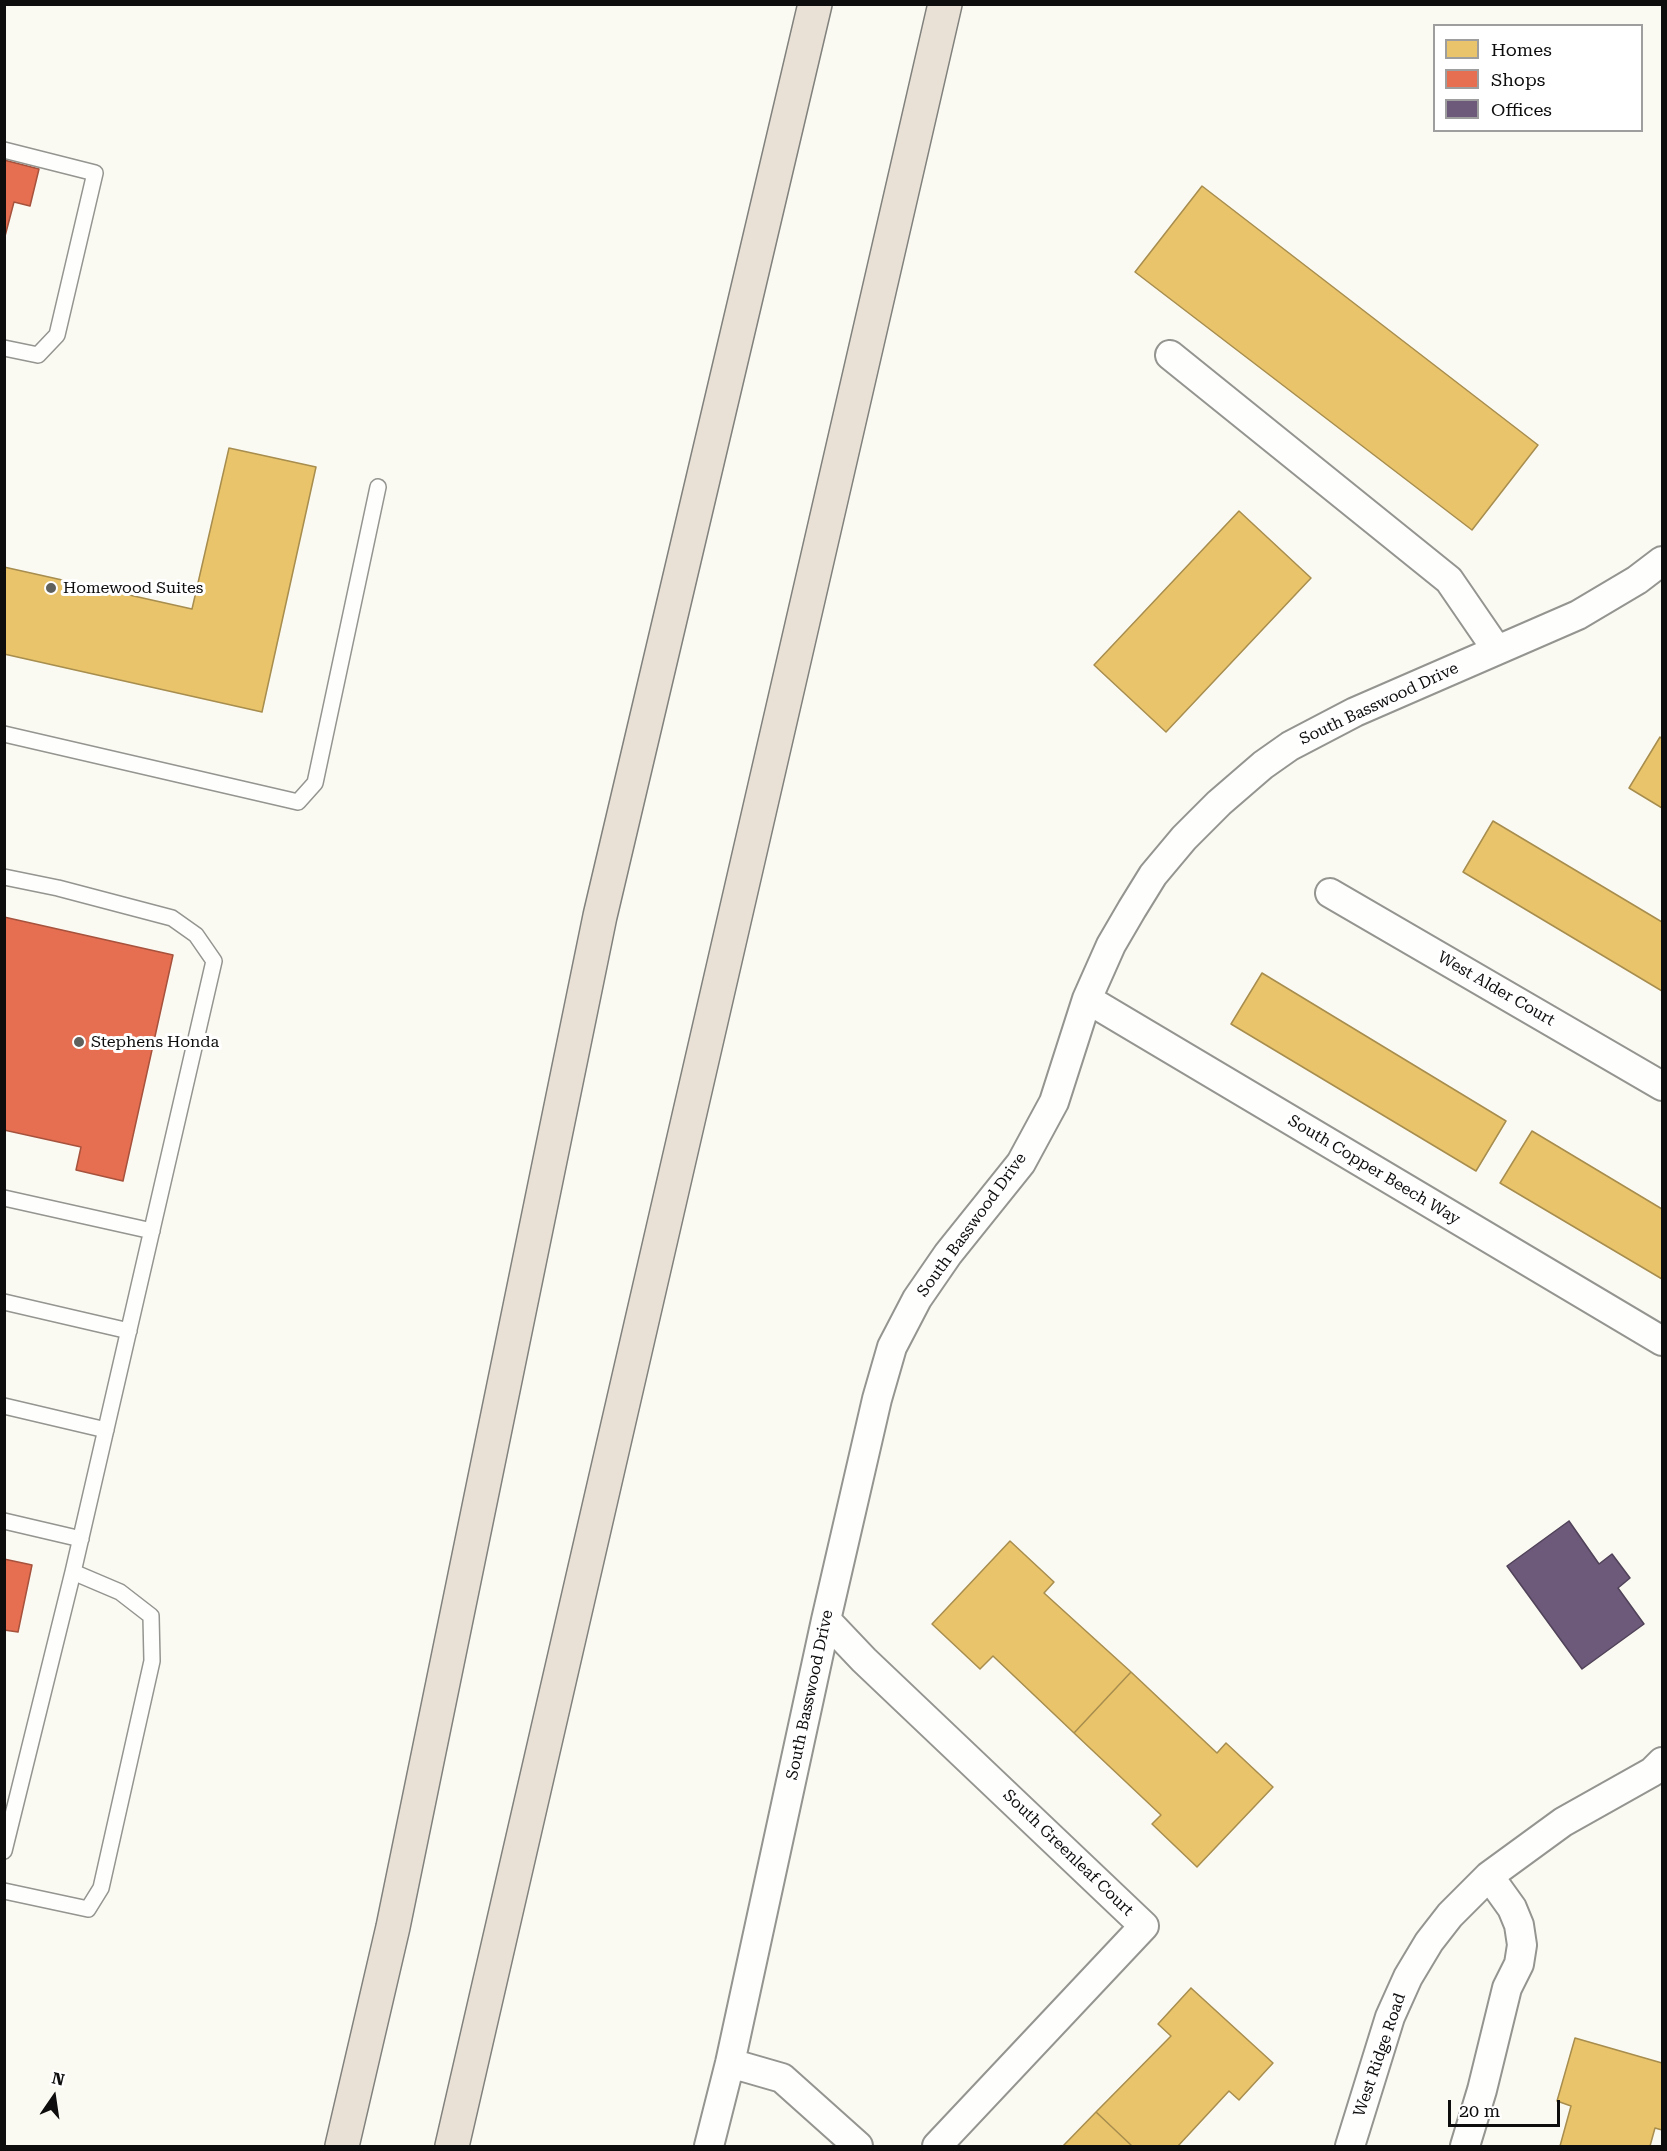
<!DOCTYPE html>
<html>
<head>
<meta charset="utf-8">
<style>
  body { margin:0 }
  #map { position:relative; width:1667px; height:2151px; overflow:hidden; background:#fbfaf2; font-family:"Roboto Serif",serif }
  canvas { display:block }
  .frame { position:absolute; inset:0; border:6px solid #0d0d0d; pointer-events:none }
  .legend { position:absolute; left:1433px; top:24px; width:210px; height:108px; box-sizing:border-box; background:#fff; border:2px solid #9e9e9e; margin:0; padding:8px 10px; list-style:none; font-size:18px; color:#0d0d0d }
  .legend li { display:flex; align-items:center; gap:12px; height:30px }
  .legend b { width:30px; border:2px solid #9e9e9e }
  .north { position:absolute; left:24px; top:2067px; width:60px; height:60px; -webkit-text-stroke:4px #fff; paint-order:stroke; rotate:13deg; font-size:16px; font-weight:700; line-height:24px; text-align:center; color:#0d0d0d }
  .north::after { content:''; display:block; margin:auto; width:21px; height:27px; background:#0d0d0d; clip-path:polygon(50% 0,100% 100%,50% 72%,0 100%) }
  .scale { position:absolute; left:1448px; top:2100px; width:112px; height:27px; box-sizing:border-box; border:3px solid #0d0d0d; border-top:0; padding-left:8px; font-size:18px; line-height:21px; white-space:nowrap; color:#0d0d0d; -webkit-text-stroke:4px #fff; paint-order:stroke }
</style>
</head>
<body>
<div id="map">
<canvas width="1667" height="2151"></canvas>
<div class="frame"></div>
<ul class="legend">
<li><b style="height:16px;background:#e9c46a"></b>Homes</li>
<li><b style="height:16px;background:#e76f51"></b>Shops</li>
<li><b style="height:16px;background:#6d597a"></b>Offices</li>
</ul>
<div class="north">N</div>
<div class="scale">20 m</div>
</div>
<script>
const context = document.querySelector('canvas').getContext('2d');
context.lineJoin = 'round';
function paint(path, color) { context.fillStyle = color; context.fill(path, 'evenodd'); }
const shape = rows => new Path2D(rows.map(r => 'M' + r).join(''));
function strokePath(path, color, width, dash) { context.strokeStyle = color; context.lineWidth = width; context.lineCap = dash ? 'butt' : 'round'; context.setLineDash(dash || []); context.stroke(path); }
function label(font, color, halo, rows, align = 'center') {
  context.font = font + ' "Roboto Serif",serif'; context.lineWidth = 6; context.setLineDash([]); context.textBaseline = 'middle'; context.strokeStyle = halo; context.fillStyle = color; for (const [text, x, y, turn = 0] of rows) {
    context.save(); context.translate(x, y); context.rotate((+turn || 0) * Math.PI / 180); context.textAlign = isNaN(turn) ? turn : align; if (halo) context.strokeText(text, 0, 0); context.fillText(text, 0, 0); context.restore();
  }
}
const homes = shape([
  [1202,186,1538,445,1472,530,1135,272,1202,186],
  [229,448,316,467,262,712,4,654,4,567,192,609,229,448],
  [1239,511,1311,578,1166,732,1094,665,1239,511],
  [1660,737,1662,739,1662,808,1629,788,1660,737],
  [1493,821,1662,922,1662,991,1463,872,1493,821],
  [1262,973,1506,1121,1476,1171,1231,1024,1262,973],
  [1532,1131,1662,1209,1662,1279,1500,1183,1532,1131],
  [1010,1541,1054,1582,1044,1593,1131,1672,1074,1733,993,1656,980,1669,932,1624,1010,1541],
  [1131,1672,1217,1753,1226,1743,1273,1787,1197,1867,1152,1824,1161,1815,1074,1733,1131,1672],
  [1191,1988,1273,2063,1239,2100,1229,2091,1178,2146,1132,2146,1096,2112,1171,2036,1158,2024,1191,1988],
  [1575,2038,1662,2063,1662,2130,1655,2128,1650,2146,1560,2146,1571,2106,1557,2101,1575,2038],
  [1096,2112,1132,2146,1063,2146,1096,2112]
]);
const shops = shape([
  [4,160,39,169,30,206,14,202,4,240,4,160],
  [4,917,173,955,123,1181,76,1170,81,1147,4,1130,4,917],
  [4,1559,32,1565,18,1632,4,1630,4,1559]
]);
const offices = shape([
  [1569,1521,1599,1564,1612,1554,1630,1578,1618,1588,1644,1624,1582,1669,1507,1566,1569,1521]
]);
const lane = shape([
  [4,150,95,173,57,335,38,355,4,348],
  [4,734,298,802,315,783,378,487],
  [4,877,58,888,172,918,196,935,214,961,73,1572,4,1851],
  [4,1198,152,1231],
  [4,1302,129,1331],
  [4,1406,106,1430],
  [4,1521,81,1539],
  [4,1891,88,1909,101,1888,152,1661,151,1616,120,1592,73,1572]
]);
const street = shape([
  [1170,355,1449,580,1497,650],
  [1330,893,1662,1086],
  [1087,999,1662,1341],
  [826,1620,864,1660,1144,1926,937,2146],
  [730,2063,782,2078,858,2146],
  [709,2146,730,2063,826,1620,877,1399,892,1347,917,1299,948,1254,1021,1163,1054,1102,1087,999,1111,945,1132,909,1153,875,1184,838,1219,803,1263,765,1290,746,1355,712,1578,615,1637,580,1662,561],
  [1350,2146,1390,2017,1408,1977,1429,1942,1450,1915,1489,1876,1563,1822,1652,1772,1662,1762],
  [1465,2146,1482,2090,1507,1988,1519,1964,1522,1945,1519,1925,1512,1908,1489,1876]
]);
const highway = shape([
  [342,2146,393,1927,600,916,815,4],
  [452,2146,945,4]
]);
const markers = [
  [51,588,6,"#60605d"],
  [79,1042,6,"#60605d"]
];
const poiNames = [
  ["Homewood Suites",63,588],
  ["Stephens Honda",91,1042]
];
const streetNames = [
  ["South Basswood Drive",1379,704,-25],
  ["West Alder Court",1496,989,30],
  ["South Copper Beech Way",1374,1170,31],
  ["South Basswood Drive",972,1225,-54],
  ["South Basswood Drive",810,1695,-78],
  ["South Greenleaf Court",1068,1853,44],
  ["West Ridge Road",1380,2055,-71]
];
paint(homes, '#e9c46a');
strokePath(homes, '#a78d4e', 1.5);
paint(shops, '#e76f51');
strokePath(shops, '#a6523d', 1.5);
paint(offices, '#6d597a');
strokePath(offices, '#504259', 1.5);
strokePath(lane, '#949490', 18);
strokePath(street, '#949490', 32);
strokePath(highway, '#81817d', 36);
strokePath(lane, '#fefefd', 15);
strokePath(street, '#fefefd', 28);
strokePath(highway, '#e9e1d6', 33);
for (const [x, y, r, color] of markers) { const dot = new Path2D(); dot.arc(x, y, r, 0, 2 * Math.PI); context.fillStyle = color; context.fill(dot); strokePath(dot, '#fff', 2); }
label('16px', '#0d0d0d', '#fff', poiNames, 'left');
label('16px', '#0d0d0d', '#fff', streetNames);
</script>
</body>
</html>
